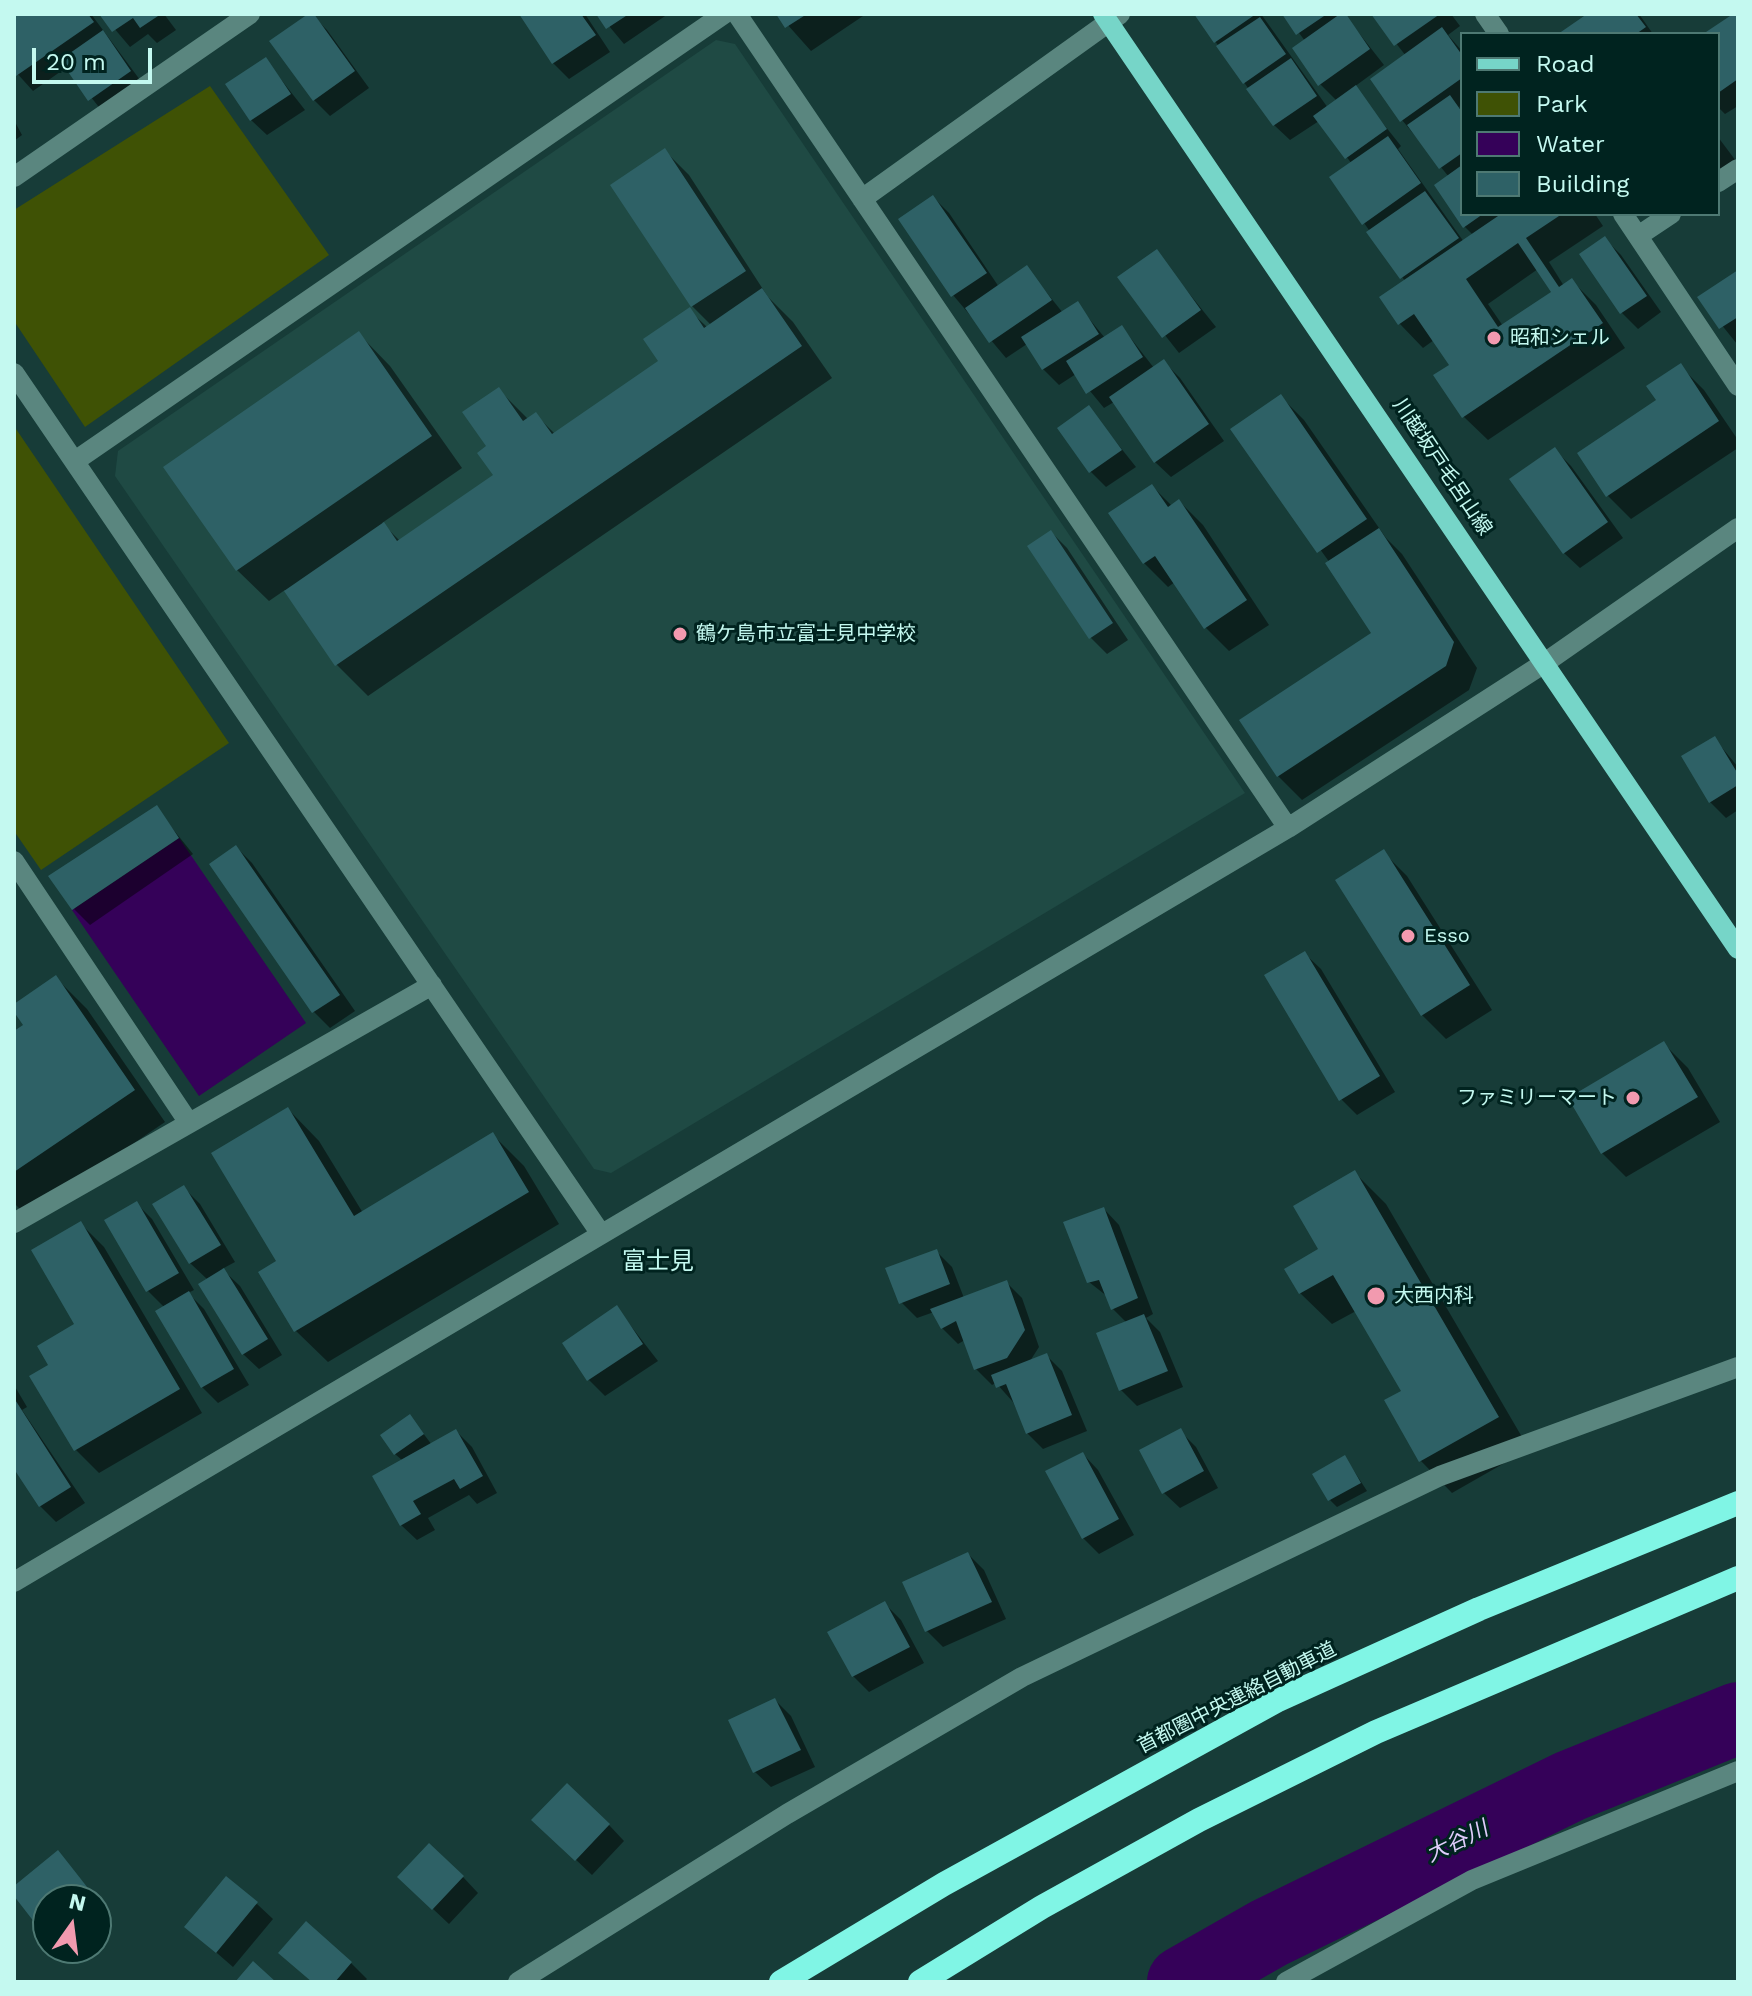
<!DOCTYPE html>
<html>
<head>
<meta charset="utf-8">
<style>
  body { margin:0 }
  #map { position:relative; width:1752px; height:1996px; overflow:hidden; background:#173c38; font-family:"Work Sans",sans-serif }
  canvas { display:block }
  .frame { position:absolute; inset:0; border:16px solid #c4f9f0; pointer-events:none }
  .legend { position:absolute; left:1460px; top:32px; width:260px; height:184px; box-sizing:border-box; background:#00231f; border:2px solid #4e7973; margin:0; padding:10px 14px; list-style:none; font-size:24px; color:#c4f9f0 }
  .legend li { display:flex; align-items:center; gap:16px; height:40px }
  .legend b { width:40px; border:2px solid #4e7973 }
  .north { position:absolute; left:32px; top:1884px; width:80px; height:80px; box-sizing:border-box; background:#00231f; border:2px solid #4e7973; border-radius:50%; rotate:14deg; font-size:22px; font-weight:700; line-height:32px; text-align:center; color:#c4f9f0 }
  .north::after { content:''; display:block; margin:auto; width:28px; height:36px; background:#f29aaf; clip-path:polygon(50% 0,100% 100%,50% 72%,0 100%) }
  .scale { position:absolute; left:32px; top:48px; width:120px; height:36px; box-sizing:border-box; border:4px solid #c4f9f0; border-top:0; padding-left:10px; font-size:24px; line-height:28px; white-space:nowrap; color:#c4f9f0; -webkit-text-stroke:6px #00231f; paint-order:stroke }
</style>
</head>
<body>
<div id="map">
<canvas width="1752" height="1996"></canvas>
<div class="frame"></div>
<ul class="legend">
<li><b style="height:10px;background:#76d5c8"></b>Road</li>
<li><b style="height:22px;background:#3f5205"></b>Park</li>
<li><b style="height:22px;background:#350159"></b>Water</li>
<li><b style="height:22px;background:#2e6166"></b>Building</li>
</ul>
<div class="north">N</div>
<div class="scale">20 m</div>
</div>
<script>
const context = document.querySelector('canvas').getContext('2d');
context.lineJoin = 'round';
function paint(path, color) { context.fillStyle = color; context.fill(path, 'evenodd'); }
const shape = rows => new Path2D(rows.map(r => 'M' + r).join(''));
function strokePath(path, color, width, dash) { context.strokeStyle = color; context.lineWidth = width; context.lineCap = dash ? 'butt' : 'round'; context.setLineDash(dash || []); context.stroke(path); }
function label(font, color, halo, rows, align = 'center') {
  context.font = font + ' "Work Sans","Noto Sans JP",sans-serif'; context.lineWidth = 6; context.setLineDash([]); context.textBaseline = 'middle'; context.strokeStyle = halo; context.fillStyle = color; for (const [text, x, y, turn = 0] of rows) {
    context.save(); context.translate(x, y); context.rotate((+turn || 0) * Math.PI / 180); context.textAlign = isNaN(turn) ? turn : align; if (halo) context.strokeText(text, 0, 0); context.fillText(text, 0, 0); context.restore();
  }
}
const built = shape([
  [716,40,735,44,1245,793,611,1173,594,1169,115,476,118,451]
]);
const green = shape([
  [210,86,329,255,85,427,14,321,14,210],
  [14,426,229,743,41,870,14,831]
]);
const water = shape([
  [179,838,306,1023,199,1096,72,910]
]);
const shadow = shape([
  [18,14,91,14,146,88,106,116,67,67,33,91,14,70,14,17],
  [102,14,164,14,176,30,157,43,148,34,130,47],
  [311,14,327,30,369,88,330,116,314,100],
  [521,14,585,14,610,52,569,79,553,63],
  [599,14,668,14,624,44],
  [778,14,866,14,811,51],
  [1196,14,1261,14,1328,108,1337,101,1320,84,1305,41,1285,14,1338,14,1340,17,1344,14,1384,65,1354,87,1401,146,1398,149,1464,242,1473,235,1465,227,1449,177,1402,120,1406,56,1373,14,1451,14,1460,26,1448,35,1462,51,1462,105,1459,107,1462,110,1462,214,1595,214,1603,226,1549,262,1564,286,1572,281,1596,305,1625,348,1488,440,1464,417,1451,365,1434,340,1423,348,1400,324,1381,297,1405,281,1364,223,1352,164,1319,121,1290,140,1274,125],
  [1538,269,1554,293,1503,326,1488,304],
  [1583,14,1639,14,1653,34,1562,34,1586,17],
  [1738,14,1738,106,1725,114,1718,107,1718,34,1707,34],
  [265,59,305,110,267,135,251,120],
  [14,120,22,135,14,141],
  [1718,137,1736,161,1718,174],
  [665,151,689,175,768,297,793,322,832,378,368,696,337,665,285,590,269,601,237,570,359,334,390,366,462,468,382,523,400,541,495,476,489,447,498,389,529,420,536,415,555,434,661,362,689,310,707,327,711,325,692,306],
  [933,197,949,213,999,287,1027,268,1063,313,1077,304,1105,338,1122,327,1154,368,1164,362,1180,378,1224,441,1171,477,1155,462,1114,402,1104,408,1076,374,1059,385,1043,369,1027,344,1006,358,953,295],
  [1605,239,1621,255,1661,312,1638,329,1622,313],
  [1156,252,1216,327,1179,353,1120,278],
  [1738,272,1738,343,1737,344,1700,298],
  [1680,366,1704,390,1738,440,1738,448,1631,519,1607,495],
  [1280,396,1304,420,1386,538,1402,554,1477,668,1469,690,1302,800,1278,776,1373,633,1330,563,1233,429],
  [1089,408,1136,467,1106,487,1090,471],
  [1555,450,1571,466,1623,538,1580,568,1564,553],
  [1152,486,1172,506,1179,501,1203,525,1269,625,1229,651,1205,627,1175,582,1168,587,1144,563,1111,513],
  [1051,532,1067,548,1128,640,1107,654,1091,638],
  [1714,738,1738,767,1738,810,1726,818,1710,802],
  [156,808,193,854,90,925,74,909],
  [236,847,252,863,355,1011,330,1028,314,1012,212,864],
  [1383,852,1407,876,1492,1010,1446,1039,1422,1015],
  [1305,954,1321,969,1395,1092,1357,1115,1341,1099],
  [56,978,87,1009,165,1122,27,1216,14,1203,14,1034,26,1026,14,1006],
  [1664,1044,1688,1068,1720,1122,1626,1177,1602,1153],
  [288,1109,319,1141,363,1213,493,1135,524,1166,559,1224,328,1362,296,1331,279,1262],
  [1354,1172,1386,1204,1529,1449,1452,1493,1421,1461,1386,1401,1404,1391,1356,1311,1332,1324,1300,1293],
  [184,1188,200,1204,235,1262,222,1269,240,1286,282,1355,259,1369,243,1354,208,1280,190,1263],
  [136,1203,152,1219,194,1290,188,1293,204,1309,249,1385,218,1403,202,1387,164,1307,148,1291,107,1220],
  [1104,1209,1119,1225,1153,1314,1146,1318,1160,1332,1183,1387,1137,1406,1121,1390,1127,1323,1113,1309,1108,1297,1089,1282],
  [80,1223,104,1247,202,1413,99,1473,75,1449,51,1365,77,1325],
  [936,1251,952,1267,964,1298,1006,1282,1022,1298,1039,1347,1030,1361,1046,1355,1062,1371,1087,1431,1043,1449,1027,1433,1013,1402,996,1383,992,1385,976,1369,965,1340,958,1344,942,1328,934,1312,917,1318,901,1302],
  [617,1308,658,1361,605,1396,589,1380,564,1343],
  [14,1385,27,1407,22,1410,85,1503,56,1522,40,1506,14,1466],
  [410,1416,432,1445,456,1431,472,1447,497,1493,477,1504,469,1495,428,1518,435,1530,417,1540,401,1525,403,1461,395,1454],
  [1180,1431,1196,1447,1218,1488,1180,1508,1164,1493],
  [1083,1454,1098,1470,1134,1535,1099,1554,1083,1538],
  [1345,1457,1367,1491,1337,1507,1330,1500],
  [968,1554,984,1570,1006,1619,943,1647,927,1631,904,1583],
  [885,1604,901,1620,924,1663,869,1692,853,1676],
  [775,1700,791,1716,815,1767,771,1787,755,1772],
  [534,1820,609,1825,624,1841,592,1875],
  [58,1853,110,1914,96,1924,96,1900,48,1900,48,1936,14,1888],
  [463,1877,478,1893,449,1924,416,1893],
  [257,1904,273,1919,233,1967,187,1927],
  [351,1963,367,1979,364,1982,312,1982]
]);
const river = shape([
  [1183,1982,1269,1933,1570,1786,1738,1718]
]);
const building = shape([
  [14,14,88,14,94,22,16,76],
  [99,14,161,14,140,28,133,18,112,32],
  [308,14,314,14,355,71,313,101,269,41],
  [519,14,581,14,596,35,552,64],
  [596,14,629,14,606,29],
  [776,14,807,14,785,28],
  [1194,14,1256,14,1214,43],
  [1282,14,1327,14,1296,35],
  [1340,14,1346,14,1370,49,1318,86,1292,48],
  [1371,14,1440,14,1394,46],
  [1587,14,1636,14,1646,27,1636,34,1558,34],
  [1733,14,1738,14,1738,79,1718,93,1718,34,1703,34],
  [1260,17,1286,54,1243,84,1216,46],
  [1442,27,1462,55,1462,78,1400,122,1370,79],
  [103,30,131,71,88,101,60,60],
  [266,57,291,94,250,121,225,84],
  [1291,58,1317,96,1273,126,1246,89],
  [1356,85,1387,129,1345,159,1313,116],
  [1450,95,1462,112,1462,153,1439,169,1407,125],
  [1388,136,1421,183,1362,225,1329,177],
  [665,148,746,271,691,307,610,185],
  [1462,165,1462,214,1483,214,1463,228,1434,185],
  [1425,191,1459,238,1400,279,1366,232],
  [933,195,987,273,951,297,898,219],
  [1501,214,1562,214,1526,238,1559,287,1572,278,1603,323,1462,418,1433,375,1449,365,1414,314,1398,325,1379,297],
  [1518,243,1551,292,1498,327,1466,279],
  [1605,236,1647,296,1620,314,1579,254],
  [1157,249,1201,310,1162,338,1117,277],
  [1027,265,1052,300,989,343,965,308],
  [1738,270,1738,317,1719,329,1697,297],
  [762,288,802,346,335,666,284,591,384,522,397,541,493,475,477,453,486,446,462,412,499,387,523,421,536,412,552,434,658,361,643,339,690,307,704,328],
  [1078,301,1099,334,1042,370,1021,337],
  [1122,325,1143,357,1086,394,1066,361],
  [359,331,432,436,236,571,163,467],
  [1164,359,1209,424,1154,463,1109,397],
  [1681,363,1719,421,1606,497,1577,453,1656,400,1646,386],
  [1281,394,1367,519,1317,553,1230,429],
  [1089,405,1122,450,1089,473,1057,428],
  [1555,447,1608,522,1563,554,1509,479],
  [1152,484,1168,507,1179,499,1247,600,1204,629,1155,556,1143,564,1108,513],
  [1379,528,1454,642,1446,666,1277,777,1239,720,1371,633,1325,563],
  [1051,530,1113,623,1089,639,1027,546],
  [1715,736,1738,774,1738,785,1709,803,1681,756],
  [157,805,179,838,72,910,48,876],
  [236,845,340,995,312,1013,209,864],
  [1384,849,1470,985,1421,1016,1335,880],
  [1305,951,1380,1076,1339,1101,1264,975],
  [56,975,135,1090,14,1172,14,1031,23,1025,14,1012,14,1004],
  [1664,1041,1698,1097,1601,1154,1568,1098],
  [288,1107,354,1216,493,1132,529,1192,294,1332,258,1272,276,1261,211,1153],
  [1355,1170,1499,1417,1419,1462,1384,1400,1401,1391,1333,1275,1299,1294,1284,1269,1318,1249,1293,1206],
  [184,1185,221,1245,189,1264,152,1204],
  [137,1201,179,1273,146,1292,104,1220],
  [1104,1207,1138,1298,1111,1310,1099,1280,1087,1283,1063,1222],
  [81,1221,180,1389,74,1451,29,1376,48,1365,37,1346,74,1324,31,1250],
  [937,1249,950,1284,899,1304,885,1268],
  [224,1268,268,1339,242,1355,198,1284],
  [1007,1280,1025,1330,1007,1358,974,1370,956,1321,941,1329,930,1309],
  [189,1291,234,1369,201,1388,155,1311],
  [617,1305,643,1344,587,1381,562,1343],
  [1144,1314,1168,1371,1119,1391,1096,1333],
  [1047,1353,1072,1415,1026,1434,1006,1384,996,1388,991,1375],
  [14,1398,71,1487,39,1507,14,1469],
  [410,1414,424,1434,394,1455,380,1435],
  [1181,1428,1204,1471,1162,1494,1139,1450],
  [456,1429,483,1476,460,1489,454,1479,413,1501,421,1514,400,1526,372,1476],
  [1083,1452,1119,1519,1082,1539,1045,1471],
  [1345,1455,1361,1483,1328,1501,1312,1474],
  [968,1552,992,1602,925,1632,902,1582],
  [885,1601,910,1647,852,1677,827,1632],
  [775,1698,801,1750,753,1773,728,1720],
  [567,1783,610,1824,575,1861,531,1820],
  [429,1843,464,1876,432,1910,397,1877],
  [58,1850,95,1897,91,1900,48,1900,45,1936,14,1896,14,1886],
  [226,1876,258,1902,216,1953,184,1927],
  [306,1921,352,1962,335,1982,312,1982,278,1953],
  [253,1961,276,1982,235,1982]
]);
const minor = shape([
  [737,14,1288,828],
  [1485,14,1499,34],
  [14,177,250,14],
  [1718,182,1738,169],
  [862,199,1120,14],
  [1623,214,1738,386],
  [1638,236,1671,214],
  [14,373,601,1234],
  [75,461,724,14],
  [14,861,189,1123],
  [14,1223,432,985],
  [14,1582,1288,828,1546,662,1738,528],
  [518,1982,787,1814,1022,1677,1440,1476,1738,1367],
  [1286,1982,1472,1880,1738,1771]
]);
const major = shape([
  [1103,14,1738,949]
]);
const highway = shape([
  [781,1982,944,1884,1278,1700,1479,1609,1738,1503],
  [920,1982,1042,1907,1199,1820,1376,1732,1738,1578]
]);
const markers = [
  [1494,338,8,"#f29aaf"],
  [680,634,8,"#f29aaf"],
  [1408,936,8,"#f29aaf"],
  [1633,1098,8,"#f29aaf"],
  [1376,1296,10,"#f29aaf"]
];
const poiNames = [
  ["昭和シェル",1510,338],
  ["鶴ケ島市立富士見中学校",696,634],
  ["Esso",1424,936],
  ["ファミリーマート",1617,1098,"right"],
  ["大西内科",1394,1296]
];
const streetNames = [
  ["川越坂戸毛呂山線",1442,467,56],
  ["首都圏中央連絡自動車道",1237,1698,-27]
];
const waterNames = [
  ["大谷川",1457,1842,-26]
];
const quarterNames = [
  ["富士見",658,1262]
];
paint(built, '#1f4a44');
paint(green, '#3f5205');
paint(water, '#350159');
paint(shadow, '#0007');
strokePath(river, '#350159', 72);
paint(building, '#2e6166');
strokePath(minor, '#5a867f', 20);
strokePath(major, '#76d5c8', 20);
strokePath(highway, '#80f5e5', 24);
for (const [x, y, r, color] of markers) { const dot = new Path2D(); dot.arc(x, y, r, 0, 2 * Math.PI); context.fillStyle = color; context.fill(dot); strokePath(dot, '#00231f', 3); }
label('20px', '#c4f9f0', '#00231f', poiNames, 'left');
label('20px', '#c4f9f0', '#00231f', streetNames);
label('italic 22px', '#e0cdfc', '#00231f', waterNames);
label('24px', '#c4f9f0', '#00231f', quarterNames);
</script>
</body>
</html>
